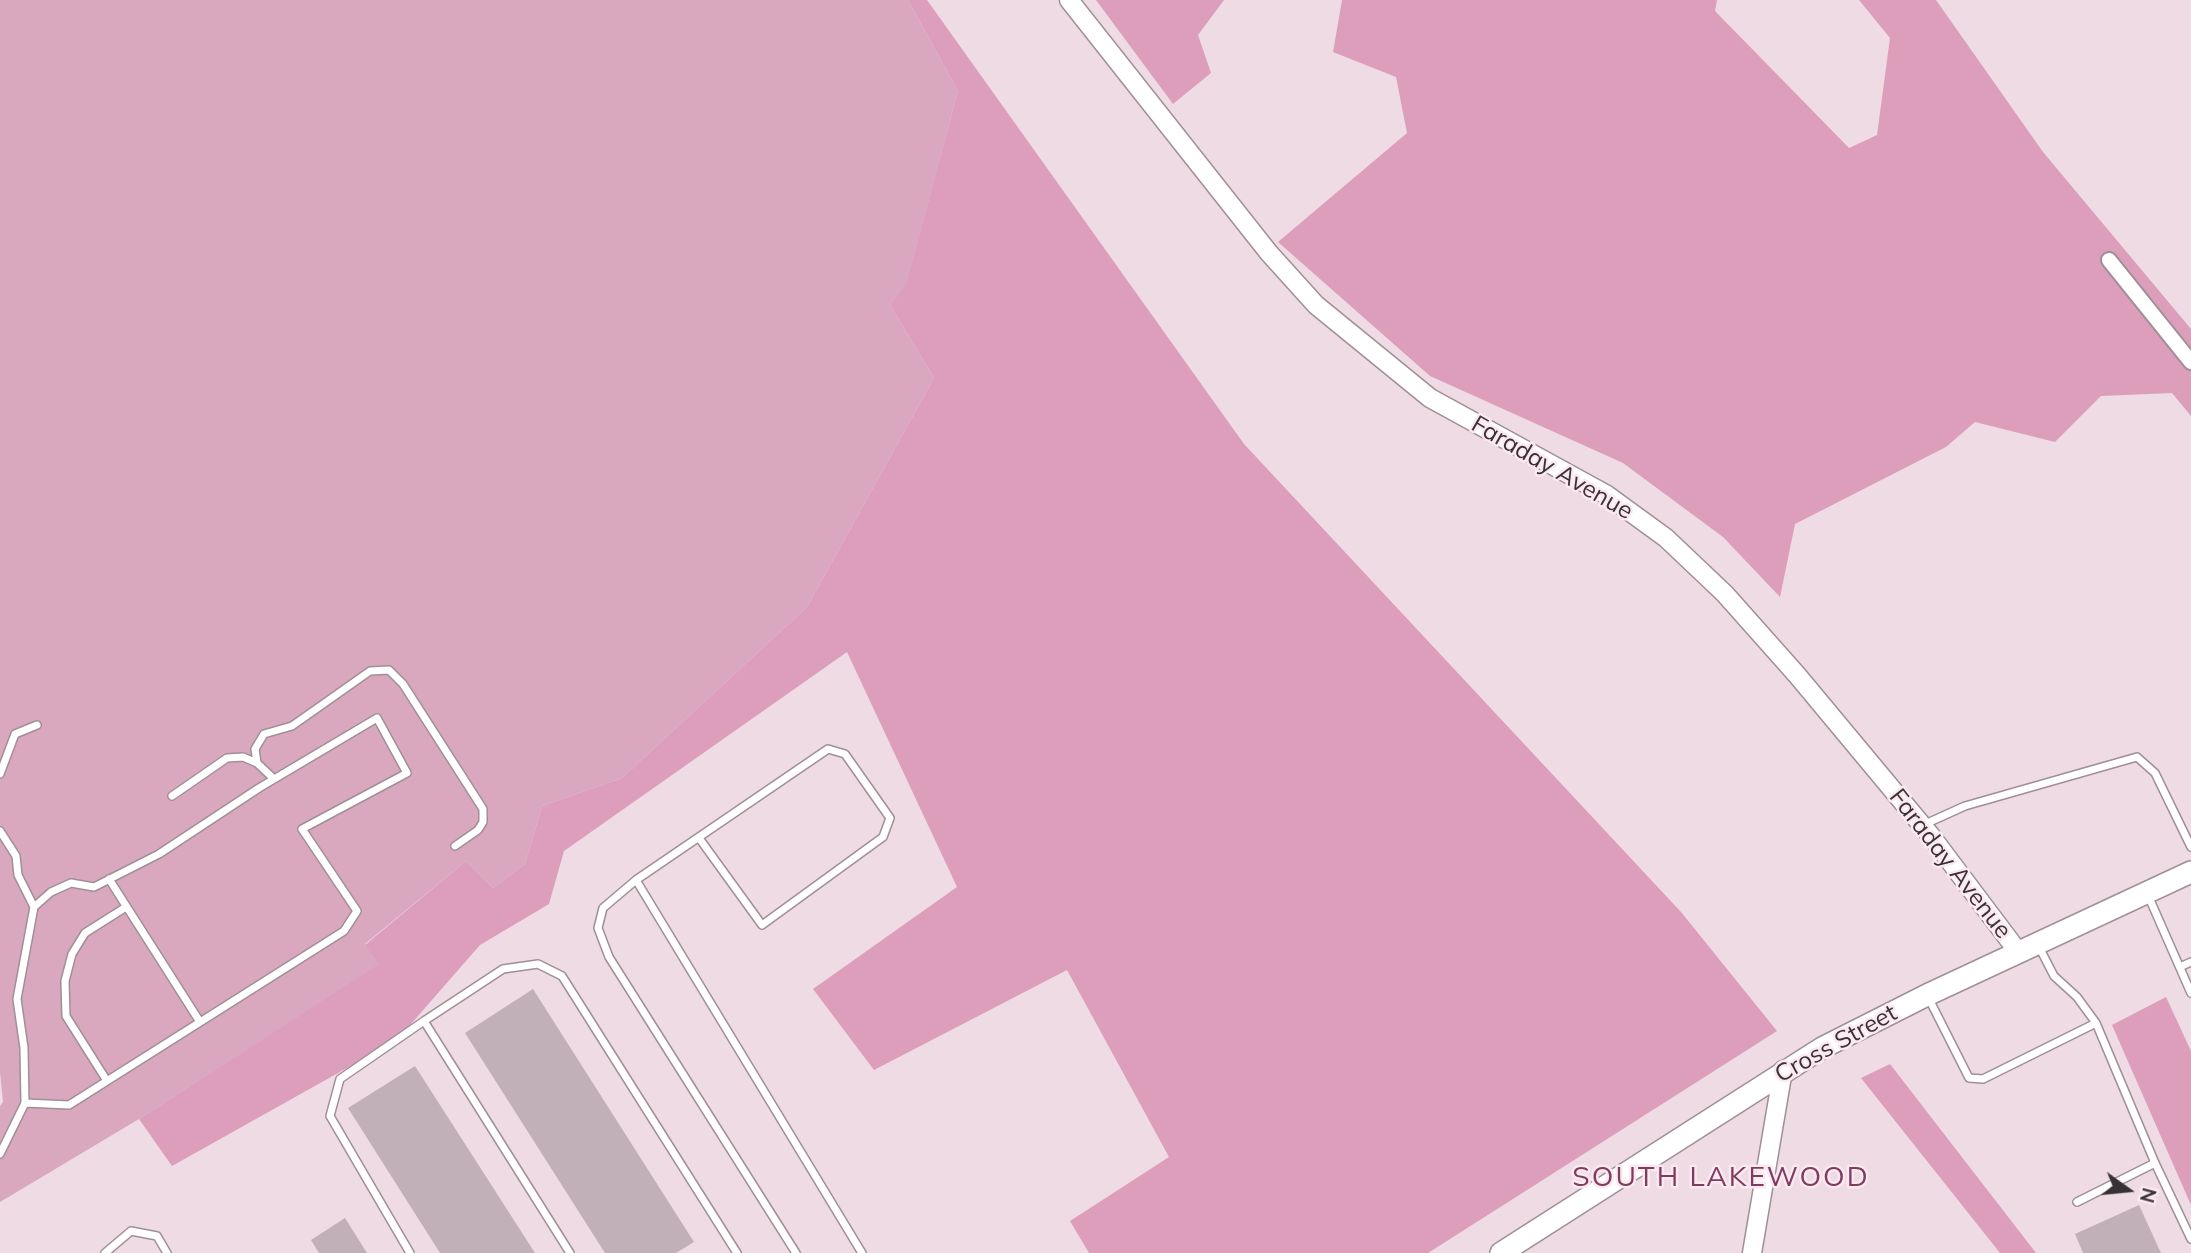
<!DOCTYPE html>
<html>
<head>
<meta charset="utf-8">
<style>
  body { margin:0 }
  #map { position:relative; width:2191px; height:1253px; overflow:hidden; background:#eedbe3; font-family:Mulish,sans-serif }
  canvas { display:block }
  .north { position:absolute; left:2093px; top:1155px; width:70px; height:70px; -webkit-text-stroke:5px #fbe8f0; paint-order:stroke; rotate:105deg; font-size:19px; font-weight:700; line-height:28px; text-align:center; color:#393235 }
  .north::after { content:''; display:block; margin:auto; width:24px; height:32px; background:#393235; clip-path:polygon(50% 0,100% 100%,50% 72%,0 100%) }
</style>
</head>
<body>
<div id="map">
<canvas width="2191" height="1253"></canvas>
<div class="north">N</div>
</div>
<script>
const context = document.querySelector('canvas').getContext('2d');
context.lineJoin = 'round';
function paint(path, color) { context.fillStyle = color; context.fill(path, 'evenodd'); }
const shape = rows => new Path2D(rows.map(r => 'M' + r).join(''));
function strokePath(path, color, width, dash) { context.strokeStyle = color; context.lineWidth = width; context.lineCap = dash ? 'butt' : 'round'; context.setLineDash(dash || []); context.stroke(path); }
function label(font, color, halo, rows, align = 'center') {
  context.font = font + ' Mulish,sans-serif'; context.lineWidth = 5; context.setLineDash([]); context.textBaseline = 'middle'; context.strokeStyle = halo; context.fillStyle = color; for (const [text, x, y, turn = 0] of rows) {
    context.save(); context.translate(x, y); context.rotate((+turn || 0) * Math.PI / 180); context.textAlign = isNaN(turn) ? turn : align; if (halo) context.strokeText(text, 0, 0); context.fillText(text, 0, 0); context.restore();
  }
}
const green = shape([
  [0,0,908,0,958,91,906,285,890,305,934,378,807,607,622,778,542,806,525,864,493,888,466,861,365,944,380,964,139,1119,0,1202,0,1106,3,1102,0,1072]
]);
const forest = shape([
  [908,0,927,0,1244,444,1681,912,1777,1031,1428,1253,1089,1253,1070,1221,1169,1157,1067,970,874,1070,813,989,957,887,847,652,564,851,549,904,480,945,397,1040,172,1166,139,1119,379,964,365,945,466,861,493,888,525,864,542,806,622,778,807,607,934,378,890,305,906,284,958,91],
  [1096,0,1224,0,1198,35,1211,73,1173,104],
  [1342,0,1717,0,1715,11,1849,148,1877,135,1890,38,1859,0,1936,0,2043,152,2191,329,2191,416,2172,393,2101,396,2055,442,1975,422,1946,447,1795,524,1780,597,1723,537,1623,463,1430,376,1278,242,1407,133,1396,77,1333,52],
  [2166,997,2191,1051,2191,1205,2112,1025],
  [1890,1064,2036,1253,2000,1253,1861,1078]
]);
const building = shape([
  [533,989,694,1242,676,1253,605,1253,465,1033],
  [415,1066,535,1253,440,1253,348,1108],
  [2139,1205,2161,1253,2083,1253,2075,1234],
  [345,1218,367,1253,319,1253,311,1240]
]);
const service = shape([
  [257,763,255,749,264,734,292,726,370,671,389,670,403,684,483,809,483,822,478,830,455,846],
  [0,774,15,734,37,725],
  [172,796,227,758,243,757,257,763,274,779],
  [1923,825,1965,806,2137,757,2155,773,2191,847],
  [0,831,16,856,18,875,34,907],
  [109,879,200,1022],
  [636,880,828,749,845,754,890,818,883,837,762,925,699,838],
  [2147,893,2191,993],
  [2180,967,2191,962],
  [1928,997,1969,1078,1983,1079,2096,1023,2077,997,2054,976,2038,945],
  [2096,1023,2155,1163],
  [107,1081,66,1016,65,981,72,954,85,933,126,907],
  [0,1154,25,1103,24,1048,17,999,34,907,51,892,71,883,94,887,159,854,259,788,377,718,407,773,302,829,357,911,344,931,69,1105,25,1103],
  [2077,1202,2155,1163,2191,1239],
  [105,1253,131,1231,157,1236,167,1253],
  [410,1253,330,1116,340,1079,424,1021],
  [570,1253,424,1021,503,969,538,964,562,976,737,1253],
  [796,1253,609,957,598,928,603,908,636,880,862,1253]
]);
const minor = shape([
  [2109,260,2191,362]
]);
const tertiary = shape([
  [1069,0,1269,253,1316,305,1430,398,1607,495,1666,538,1725,594,1797,675,1931,836,2019,953],
  [1752,1253,1783,1070]
]);
const secondary = shape([
  [1501,1253,1822,1048,1927,995,2191,872]
]);
const streetNames = [
  ["Faraday Avenue",1552,468,30],
  ["Faraday Avenue",1950,864,52],
  ["Cross Street",1836,1044,-29]
];
const quarterNames = [
  ["SOUTH LAKEWOOD",1721,1178]
];
paint(green, '#d9a8be');
paint(forest, '#dd9ebb');
paint(building, '#c2b0b8');
strokePath(service, '#a08f96', 10);
strokePath(minor, '#a08f96', 18);
strokePath(tertiary, '#a08f96', 21);
strokePath(secondary, '#a08f96', 24);
strokePath(service, '#fff', 7);
strokePath(minor, '#fff', 14);
strokePath(tertiary, '#fff', 18);
strokePath(secondary, '#fff', 21);
label('24px', '#393235', '#fbe8f0', streetNames);
context.letterSpacing = '2px';
label('28px', '#7e3c5e', '#fbe8f0', quarterNames);
context.letterSpacing = '0px';
</script>
</body>
</html>
